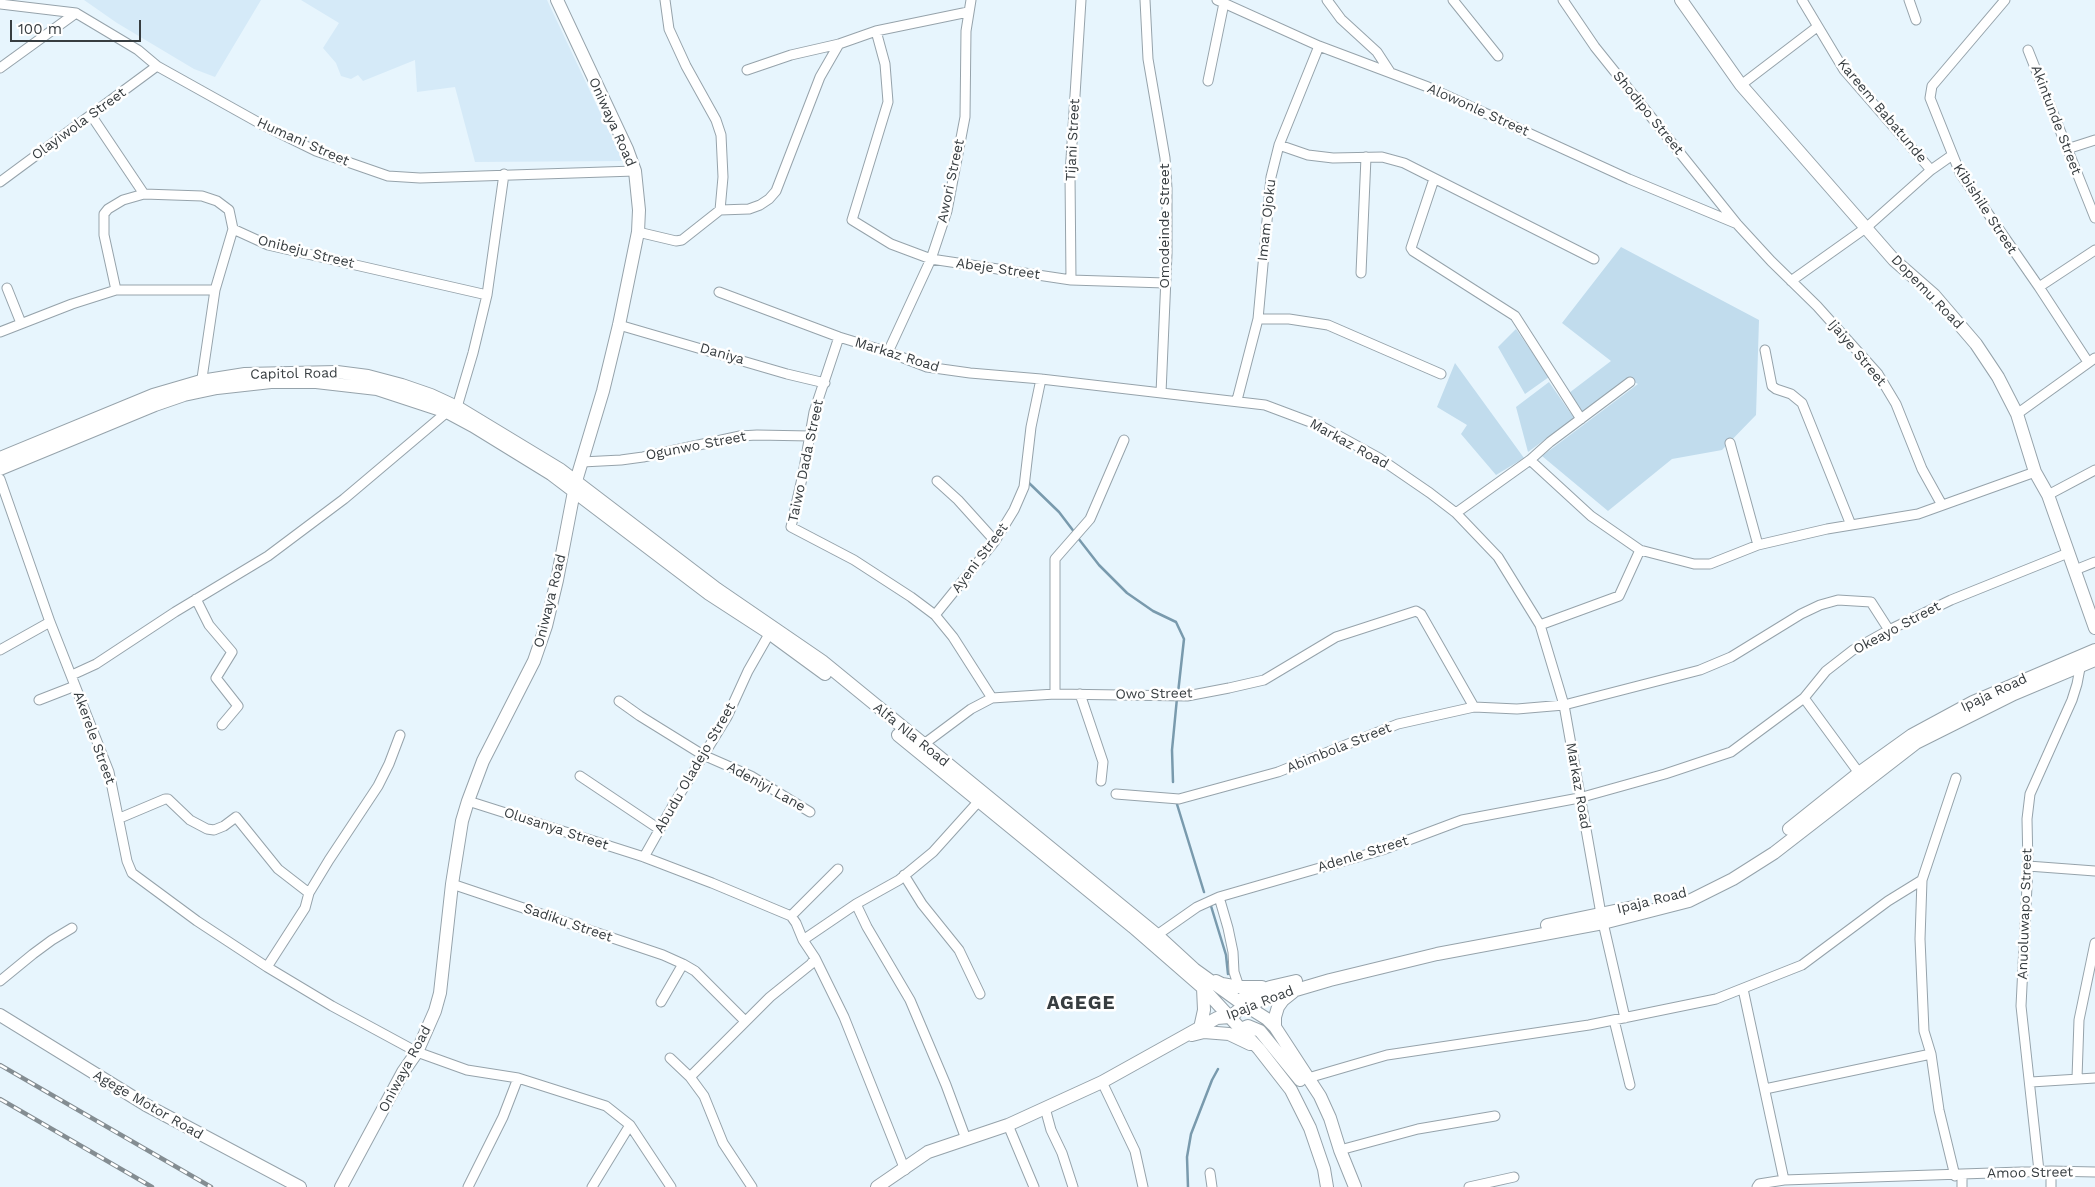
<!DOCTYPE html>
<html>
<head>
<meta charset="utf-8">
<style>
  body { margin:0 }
  #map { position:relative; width:2095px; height:1187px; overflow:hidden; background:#e7f5fd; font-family:"Work Sans",sans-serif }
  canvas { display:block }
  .scale { position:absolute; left:10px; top:20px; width:131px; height:22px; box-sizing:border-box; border:2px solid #373d40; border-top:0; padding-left:6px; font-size:15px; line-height:18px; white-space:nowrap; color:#373d40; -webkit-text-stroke:4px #fff; paint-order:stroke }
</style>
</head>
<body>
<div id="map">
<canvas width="2095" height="1187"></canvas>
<div class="scale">100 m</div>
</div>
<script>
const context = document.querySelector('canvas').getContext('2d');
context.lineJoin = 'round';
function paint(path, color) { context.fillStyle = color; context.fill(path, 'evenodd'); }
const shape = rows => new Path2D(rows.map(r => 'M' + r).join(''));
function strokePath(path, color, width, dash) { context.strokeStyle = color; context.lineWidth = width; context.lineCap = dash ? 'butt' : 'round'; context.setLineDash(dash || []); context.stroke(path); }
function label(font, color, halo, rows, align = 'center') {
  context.font = font + ' "Work Sans",sans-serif'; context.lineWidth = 5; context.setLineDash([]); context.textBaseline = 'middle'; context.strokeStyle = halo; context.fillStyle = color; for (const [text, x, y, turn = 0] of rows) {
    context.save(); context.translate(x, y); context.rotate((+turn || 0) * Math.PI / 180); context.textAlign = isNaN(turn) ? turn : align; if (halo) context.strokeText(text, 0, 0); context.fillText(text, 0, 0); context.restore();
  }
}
const built = shape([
  [84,0,261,0,215,77,194,69,117,23],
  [301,0,547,0,623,161,475,162,455,87,417,92,415,60,363,81,358,75,351,79,341,76,336,63,323,48,339,23]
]);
const green = shape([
  [1621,247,1759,320,1756,415,1722,450,1672,459,1608,511,1542,456,1638,384,1627,378,1582,413,1569,393,1611,361,1562,323],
  [1516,329,1549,377,1525,394,1498,347],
  [1455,363,1524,458,1496,475,1461,434,1467,425,1437,407],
  [1549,382,1574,418,1528,452,1516,407]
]);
const stream = shape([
  [1028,482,1059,512,1075,533],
  [1078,538,1099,565,1127,593,1153,611,1176,622,1184,639,1178,693],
  [1173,782,1172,750,1177,698],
  [1176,801,1204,892],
  [1211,906,1226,955,1228,974],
  [1188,1187,1187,1157,1191,1134,1212,1080,1218,1069]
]);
const minor = shape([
  [665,0,669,29,686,66,716,120,721,135,723,177,720,210],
  [1145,0,1148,59,1165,158,1167,188,1167,254,1161,393],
  [1217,0,1319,46,1428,87,1629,179,1735,223],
  [1327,0,1341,19,1377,52,1390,72],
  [1453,0,1498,56],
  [1563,0,1595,47,1737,224,1771,261,1817,306,1878,374,1896,404,1922,469,1942,505],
  [1802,0,1844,70,1931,170],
  [1909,0,1916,20],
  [2005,0,1932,86,1930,98,1960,173,2039,287,2088,362],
  [0,4,76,13,138,50,157,66,261,124,316,151,388,176,420,178,635,171],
  [876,31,885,64,888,102,852,220,891,244,931,259,1071,280,1165,283],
  [2028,50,2095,218],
  [0,68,76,13],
  [747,70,791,55,839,44,876,31,968,12],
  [1208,81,1224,3],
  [1741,85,1817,27],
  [91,115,144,194],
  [1279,145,1308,155,1333,158,1382,157,1404,163,1594,259],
  [2067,149,2095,140],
  [1434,179,1411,248,1413,251,1515,316,1581,419],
  [0,182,157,66],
  [233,229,268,245,487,295],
  [638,232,676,241,682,240,720,210,749,209,760,205,769,199,776,191,820,77,839,44],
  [1361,273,1366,157],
  [1071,280,1070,175,1081,0],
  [1791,281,1867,227,1931,170,1951,156],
  [2039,287,2095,250],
  [7,288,21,323],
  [116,290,104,235,104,214,108,209,123,200,144,194,202,196,217,201,229,210,233,229,215,290,201,385],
  [719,292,839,337,888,352,927,367,970,373,1041,379,1265,405,1321,426,1379,458,1430,493,1456,513,1498,557,1540,625,1564,705,1601,914,1625,1018],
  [1258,319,1289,319,1328,325,1441,374],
  [619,325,787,374,825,383],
  [0,332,72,304,116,290,215,290],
  [839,337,814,412,803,474,791,527,854,560,911,597,935,615,953,637,992,698],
  [1765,350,1772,386,1776,389,1791,394,1802,403,1851,525],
  [888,352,931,259,947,211,965,117,966,31,971,0],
  [1237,400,1258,319,1271,177,1279,145,1319,46],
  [457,407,473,353,487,295,504,174],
  [2017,414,2095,358],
  [1730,443,1758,545],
  [1530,460,1591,516,1640,550,1694,564,1710,564,1758,545,1827,529,1918,514,2035,472],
  [582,462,621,460,643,457,740,436,757,435,810,436],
  [0,479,50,622,109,772,127,861,132,873,197,921,267,967,332,1006,417,1052,467,1070,518,1078,606,1106,630,1125,671,1187],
  [937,481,958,500,995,541],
  [2048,495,2095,470],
  [1456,513,1530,460,1550,442,1630,382],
  [2075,570,2095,562],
  [196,599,209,625,232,652,216,678,238,706,222,725],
  [935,615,995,541,1014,510,1024,487,1031,427,1041,379],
  [1540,625,1619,596,1640,550],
  [0,650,50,622],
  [72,675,96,664,175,612,268,556,344,499,447,412],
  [1055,694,1055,559,1090,519,1124,440],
  [1080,694,1103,762,1101,781],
  [1804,698,1859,773],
  [39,700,75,686],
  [619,701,640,716,703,755,751,776,810,812],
  [920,747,971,709,992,698,1055,694,1187,696,1229,688,1264,680,1336,637,1416,611,1421,614,1474,707],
  [580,776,659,829],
  [1116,794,1179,799,1278,772,1398,724,1474,707,1517,709,1564,705,1700,670,1731,657,1801,614,1820,605,1838,600,1871,602,1889,630],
  [468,801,644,857,712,883,791,916,796,923,803,940,815,958,844,1017,905,1170],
  [120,818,165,799,168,799,190,820,207,829,214,830,224,826,236,817,278,869,309,893],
  [644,857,675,802,727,717,748,671,772,629],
  [2028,866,2095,871],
  [904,875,922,904,959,950,980,994],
  [452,884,663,955,683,964,695,971,745,1021],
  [1219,897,1228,928,1233,952,1234,972,1239,987],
  [856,904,867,927,910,1000,946,1085,966,1139],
  [791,916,838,869],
  [1154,939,1157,935,1197,907,1219,897,1382,850,1462,820,1579,798,1665,774,1731,752,1804,698,1826,671,1853,650,1889,630,1951,600,2068,553],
  [803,940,856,904,899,880,933,852,978,802],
  [267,967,305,908,309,893,329,860,378,786,389,764,400,735],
  [0,981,33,954,52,940,72,928],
  [1743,989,1784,1180],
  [661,1002,683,964],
  [1614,1020,1630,1085],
  [670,1058,690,1077,704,1096,723,1143,752,1187],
  [690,1077,770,997,811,964,815,958],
  [1308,1078,1387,1055,1589,1025,1716,999,1802,965,1888,901,1922,880],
  [2077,1078,2079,1020,2095,943],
  [1102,1082,1135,1151,1143,1187],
  [2031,1082,2095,1078],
  [1765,1089,1931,1054],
  [1045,1108,1051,1130,1062,1153,1073,1187],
  [1008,1125,1034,1187],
  [1340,1150,1418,1129,1495,1116],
  [2039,1171,2021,1006,2028,866,2027,819,2030,794,2072,700,2077,684,2081,663],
  [1210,1173,1212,1187],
  [1962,1175,1962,1187],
  [1955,1176,1939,1110,1931,1054,1924,1031,1920,939,1922,880,1956,778],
  [468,1187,503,1117,518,1078],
  [592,1187,630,1125],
  [1469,1187,1514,1177],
  [1757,1187,1759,1184,1784,1180,2051,1171,2095,1172],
  [2051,1187,2051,1171]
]);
const secondary = shape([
  [1681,0,1741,85,1894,260,1934,295,1976,344,1998,377,2017,414,2035,472,2048,495,2095,628],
  [0,458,153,395,201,381,245,374,337,372,368,376,402,385,431,395,457,407,561,470,717,589,822,661,1157,935,1194,969,1237,1000,1267,1019,1275,1027,1320,1096,1330,1118,1340,1150,1355,1187],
  [0,469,155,405,184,395,217,388,271,382,316,382,377,389,447,412,473,426,551,474,709,594,769,633,825,674],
  [898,735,1133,927,1203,988,1259,1049,1291,1090,1310,1128,1324,1169,1327,1187],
  [1789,829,1859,773,1912,735,1973,702,2095,650],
  [1547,925,1643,905],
  [1216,981,1222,984,1239,987,1262,987],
  [1244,997,1270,987,1296,981],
  [0,1015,146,1105,300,1187],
  [1275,1027,1275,1017,1278,1007,1283,1000,1293,992],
  [1200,1028,1204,1010,1203,988],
  [1241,1029,1248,1026,1260,1031,1300,1080],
  [1192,1035,1204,1032,1229,1034,1250,1044],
  [341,1187,403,1072,417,1052,435,1011,440,993,452,884,462,821,468,801,483,761,534,661,546,626,557,580,576,481,603,391,619,325,638,232,639,210,635,171,627,149,557,0],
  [877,1187,928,1152,1008,1125,1102,1082,1217,1018,1230,1017,1245,1005,1330,980,1437,954,1603,923,1689,901,1733,879,1774,853,1916,743,2014,694,2095,660]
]);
const rail = shape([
  [0,1065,211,1187],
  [0,1099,152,1187]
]);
const streetNames = [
  ["Alowonle Street",1478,110,24],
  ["Kareem Babatunde",1882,111,50],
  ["Shodipo Street",1648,113,51],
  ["Akintunde Street",2056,120,69],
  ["Oniwaya Road",612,122,66],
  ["Olayiwola Street",79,124,-36],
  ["Tijani Street",1073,140,-87],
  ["Humani Street",303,142,24],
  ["Awori Street",951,181,-78],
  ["Kibishile Street",1985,209,57],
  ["Imam Ojoku",1267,220,-84],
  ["Omodeinde Street",1165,226,-90],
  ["Onibeju Street",306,252,14],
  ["Abeje Street",998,269,8],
  ["Dopemu Road",1927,292,46],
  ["Ijaiye Street",1857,353,50],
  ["Daniya",722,354,16],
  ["Markaz Road",897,355,17],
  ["Capitol Road",294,374,-1],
  ["Markaz Road",1349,444,29],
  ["Ogunwo Street",696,446,-11],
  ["Taiwo Dada Street",806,461,-78],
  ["Ayeni Street",980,558,-53],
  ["Oniwaya Road",550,601,-76],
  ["Okeayo Street",1897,628,-28],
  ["Ipaja Road",1994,693,-25],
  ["Owo Street",1154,694,-1],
  ["Alfa Nla Road",911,735,39],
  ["Akerele Street",94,738,70],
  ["Abimbola Street",1339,748,-22],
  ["Abudu Oladejo Street",695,768,-60],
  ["Markaz Road",1578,786,80],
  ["Adeniyi Lane",766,787,29],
  ["Olusanya Street",556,829,18],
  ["Adenle Street",1363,854,-17],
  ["Ipaja Road",1652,901,-14],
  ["Anuoluwapo Street",2025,914,-88],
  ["Sadiku Street",568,923,19],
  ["Ipaja Road",1260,1003,-21],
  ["Oniwaya Road",405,1069,-62],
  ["Agege Motor Road",148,1105,30],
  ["Amoo Street",2030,1173,-1]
];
const districtNames = [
  ["AGEGE",1081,1003]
];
paint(built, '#d5eaf8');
paint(green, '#c1dced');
strokePath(stream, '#799aad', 2.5);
strokePath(minor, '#96a3ab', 11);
strokePath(secondary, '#96a3ab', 14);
strokePath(minor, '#fff', 9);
strokePath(secondary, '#fff', 12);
strokePath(rail, '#848d92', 4.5);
strokePath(rail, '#fff', 2.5, [8]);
label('14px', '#373d40', '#fff', streetNames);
context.letterSpacing = '1px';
label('bold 19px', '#373d40', '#fff', districtNames);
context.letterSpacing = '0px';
</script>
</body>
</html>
